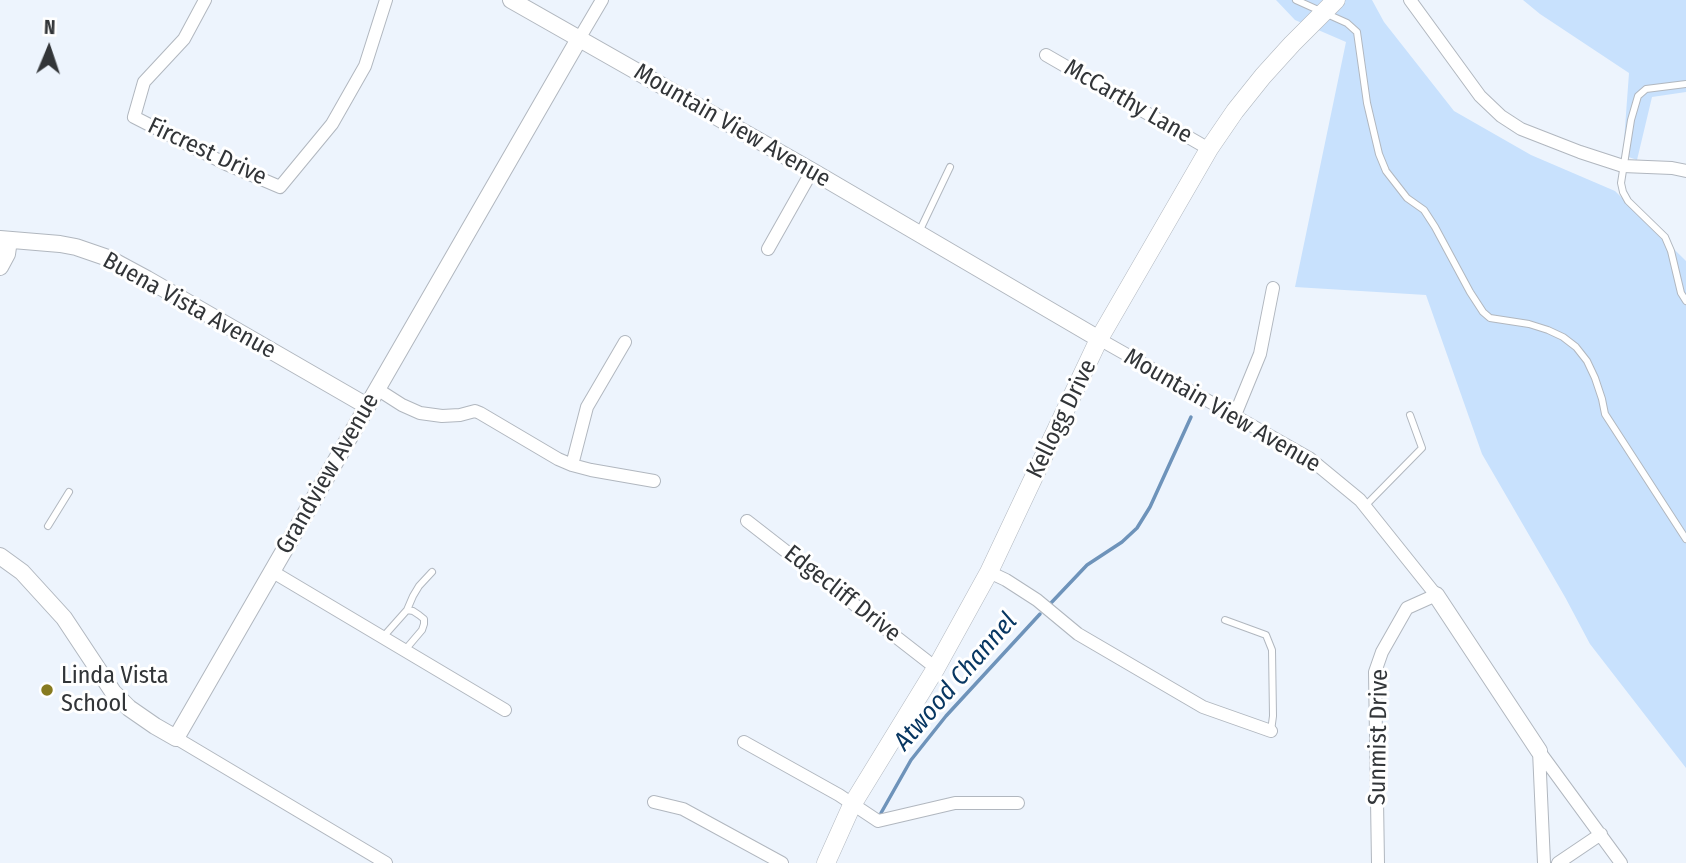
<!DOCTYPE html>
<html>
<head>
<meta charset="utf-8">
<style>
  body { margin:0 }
  #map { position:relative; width:1686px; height:863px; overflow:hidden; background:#edf4fd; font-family:"Fira Sans Condensed",sans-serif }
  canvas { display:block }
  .north { position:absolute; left:14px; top:14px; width:70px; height:70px; -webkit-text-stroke:5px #fff; paint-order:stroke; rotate:2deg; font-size:19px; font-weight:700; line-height:28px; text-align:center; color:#323538 }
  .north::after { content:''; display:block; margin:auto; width:24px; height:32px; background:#323538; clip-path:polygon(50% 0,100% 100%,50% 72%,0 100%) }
</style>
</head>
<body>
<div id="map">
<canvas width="1686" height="863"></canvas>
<div class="north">N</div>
</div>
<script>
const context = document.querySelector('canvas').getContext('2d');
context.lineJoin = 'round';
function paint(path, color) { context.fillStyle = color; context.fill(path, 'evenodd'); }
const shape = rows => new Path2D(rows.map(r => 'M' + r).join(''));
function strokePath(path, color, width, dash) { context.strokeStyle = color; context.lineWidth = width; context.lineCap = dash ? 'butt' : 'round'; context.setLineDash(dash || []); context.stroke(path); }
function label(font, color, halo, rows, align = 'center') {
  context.font = font + ' "Fira Sans Condensed",sans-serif'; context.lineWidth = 6; context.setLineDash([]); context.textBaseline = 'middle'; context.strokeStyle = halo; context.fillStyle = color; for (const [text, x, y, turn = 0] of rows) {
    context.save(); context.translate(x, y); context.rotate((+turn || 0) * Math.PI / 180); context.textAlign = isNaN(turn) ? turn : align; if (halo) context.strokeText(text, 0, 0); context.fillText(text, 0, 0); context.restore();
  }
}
const green = shape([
  [1276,0,1372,0,1384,22,1454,111,1531,155,1615,191,1686,261,1686,768,1590,644,1565,597,1482,454,1426,295,1295,287,1346,42,1295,20],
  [1523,0,1686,0,1686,92,1652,97,1637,160,1623,155,1629,73,1540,14]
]);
const stream = shape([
  [1050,604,1087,565,1122,542,1137,528,1150,507,1191,417],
  [881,813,911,760,946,716,1040,614]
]);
const service = shape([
  [1296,0,1347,23,1357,32,1367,103,1379,154,1386,171,1407,198,1424,210,1435,227,1470,292,1483,312,1490,318,1529,324,1548,330,1563,337,1576,347,1587,361,1595,378,1602,399,1605,414,1686,539],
  [1686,84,1646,89,1638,96,1631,120,1621,183,1623,192,1628,201,1665,237,1671,251,1681,293,1686,301],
  [919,232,950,167],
  [1365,506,1422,448,1410,415],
  [48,526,69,492],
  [1225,620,1266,635,1272,650,1273,716,1271,731],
  [383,637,407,610,413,596,419,586,432,572],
  [405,650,422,630,424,624,424,619,419,615,413,611,407,610]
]);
const minor = shape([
  [205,0,184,39,144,82,134,117,226,164,280,187,332,124,365,66,386,0],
  [1410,0,1480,96,1501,116,1521,129,1580,152,1623,166,1672,168,1686,171],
  [579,39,602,0],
  [1046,55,1209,149],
  [768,249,812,171],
  [1099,339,1309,458,1360,500,1436,595,1407,608,1382,652,1375,672,1378,863],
  [377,389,402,405,420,413,442,416,460,415,475,411,480,413,558,459,572,465,591,470,654,481],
  [1235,415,1260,354,1273,288],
  [572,465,587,407,625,342],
  [747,521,936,668],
  [273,572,505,710],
  [989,572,1006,580,1037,600,1078,634,1203,707,1271,731],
  [176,738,386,863],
  [744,742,839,795,878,821,955,803,1018,803],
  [1539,751,1621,863],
  [1539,751,1544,863],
  [654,802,683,809,782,863],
  [1558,863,1601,834]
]);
const tertiary = shape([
  [511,0,812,171,1099,339],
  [0,239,60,244,76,247,108,258,147,279,367,406],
  [0,267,7,254,9,240],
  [0,556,22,572,64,618,113,692,129,708,155,726,176,738,579,39],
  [1436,595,1539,751]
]);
const secondary = shape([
  [826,863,852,805,936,668,989,572,1099,339,1209,149,1235,111,1263,76,1292,44,1336,0]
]);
const markers = [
  [47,690,7,"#877b20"]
];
const streetNames = [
  ["McCarthy Lane",1128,102,30],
  ["Mountain View Avenue",732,126,30],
  ["Fircrest Drive",207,152,25],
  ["Buena Vista Avenue",189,306,29],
  ["Mountain View Avenue",1222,411,30],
  ["Kellogg Drive",1062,419,-64],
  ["Grandview Avenue",328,474,-60],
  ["Edgecliff Drive",842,594,38],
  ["Sunmist Drive",1379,737,-89]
];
const poiNames = [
  ["Linda Vista",61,676],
  ["School",61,704]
];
const waterNames = [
  ["Atwood Channel",956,682,-49]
];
paint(green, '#c8e1fd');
strokePath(stream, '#6e93ba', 3.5);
strokePath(service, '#b1b7bf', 8);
strokePath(minor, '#b1b7bf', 14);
strokePath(tertiary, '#b1b7bf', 18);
strokePath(secondary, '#b1b7bf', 19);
strokePath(service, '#fff', 6);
strokePath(minor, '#fff', 12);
strokePath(tertiary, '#fff', 16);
strokePath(secondary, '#fff', 18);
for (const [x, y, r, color] of markers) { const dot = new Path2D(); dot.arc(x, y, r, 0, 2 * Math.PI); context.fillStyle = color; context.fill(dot); strokePath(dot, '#fff', 2.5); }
label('24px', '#323538', '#fff', streetNames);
label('24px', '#323538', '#fff', poiNames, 'left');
label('italic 26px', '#083762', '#fff', waterNames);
</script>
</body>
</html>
